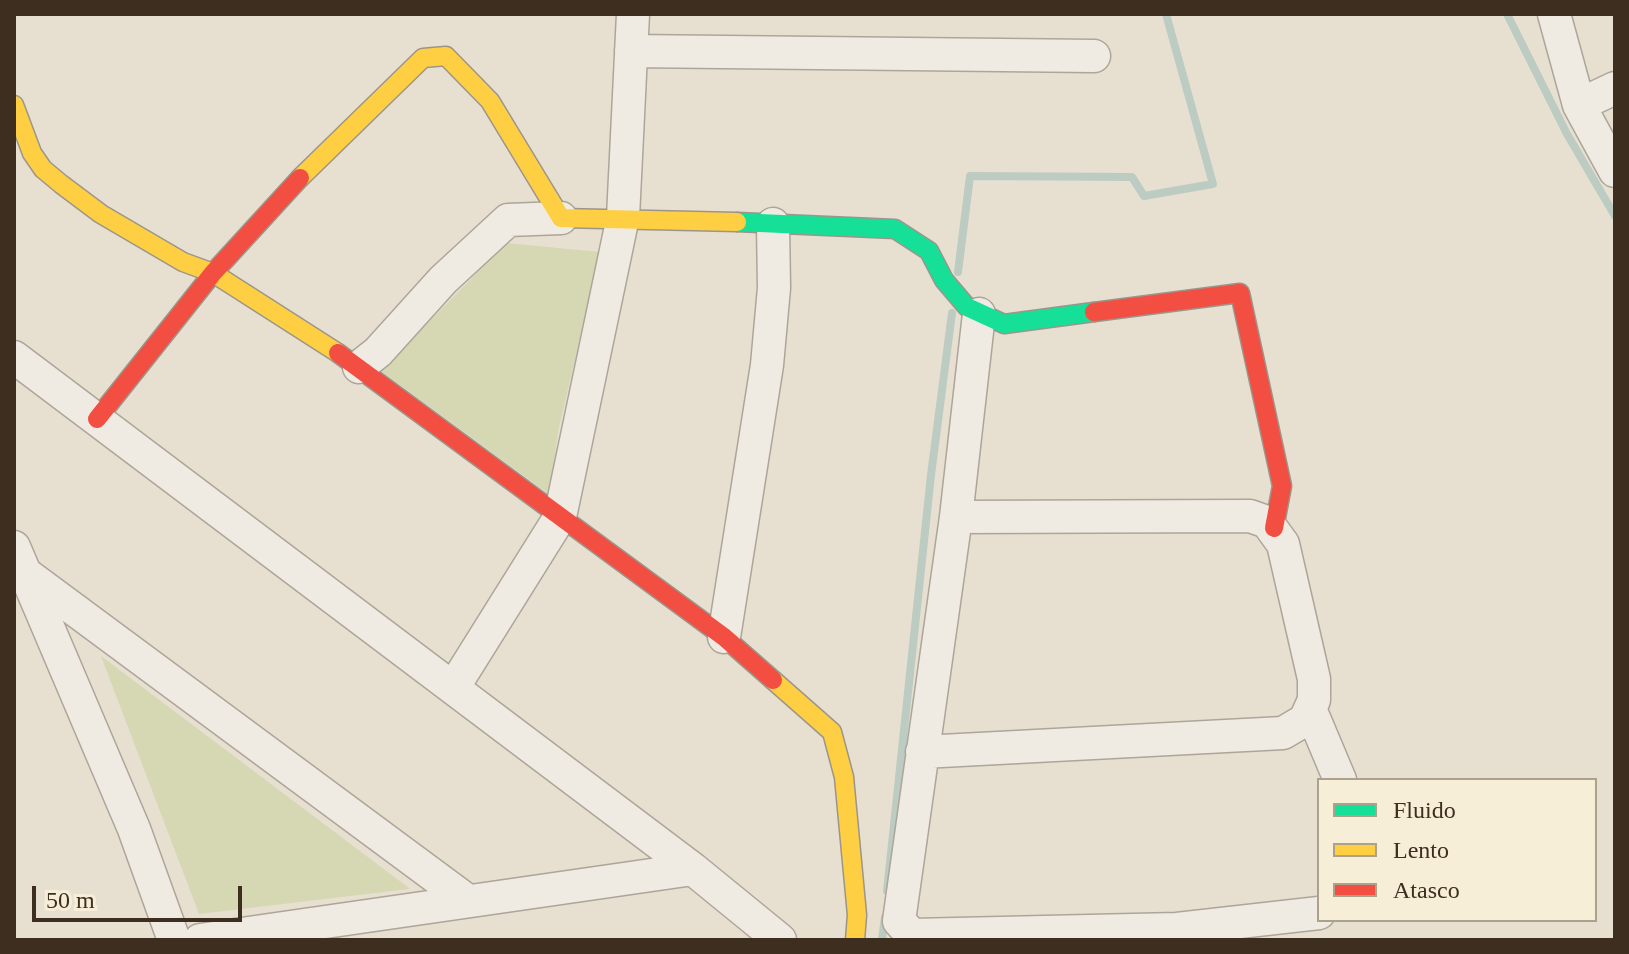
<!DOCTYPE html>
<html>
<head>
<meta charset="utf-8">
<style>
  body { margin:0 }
  #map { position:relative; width:1629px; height:954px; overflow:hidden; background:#e7e0d1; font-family:Georgia,serif }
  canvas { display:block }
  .frame { position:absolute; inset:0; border:16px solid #3d2e20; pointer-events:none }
  .legend { position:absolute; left:1317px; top:778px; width:280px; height:144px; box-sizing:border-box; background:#f7eed8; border:2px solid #ada18e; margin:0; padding:10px 14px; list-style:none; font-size:24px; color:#3d2e20 }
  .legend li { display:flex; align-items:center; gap:16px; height:40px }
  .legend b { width:40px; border:2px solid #ada18e }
  .scale { position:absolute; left:32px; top:886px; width:210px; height:36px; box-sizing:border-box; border:4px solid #3d2e20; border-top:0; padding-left:10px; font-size:24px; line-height:28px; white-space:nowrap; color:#3d2e20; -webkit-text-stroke:6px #f7eed8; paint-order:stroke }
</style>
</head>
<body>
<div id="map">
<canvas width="1629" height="954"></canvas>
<div class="frame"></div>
<ul class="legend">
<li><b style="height:10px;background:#16e098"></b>Fluido</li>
<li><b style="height:10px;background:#ffcf43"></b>Lento</li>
<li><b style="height:10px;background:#f24e42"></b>Atasco</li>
</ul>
<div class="scale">50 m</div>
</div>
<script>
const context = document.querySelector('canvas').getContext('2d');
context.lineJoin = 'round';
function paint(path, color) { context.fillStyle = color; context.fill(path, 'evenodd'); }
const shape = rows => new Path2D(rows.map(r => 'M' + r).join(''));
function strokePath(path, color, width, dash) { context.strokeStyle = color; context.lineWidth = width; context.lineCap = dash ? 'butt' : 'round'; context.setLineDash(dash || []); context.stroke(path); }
const green = shape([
  [506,243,600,252,558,432,550,495,381,371],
  [101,656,409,888,409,889,199,914]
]);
const stream = shape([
  [1507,14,1567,134,1615,216],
  [958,272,970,176,1132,177,1144,196,1213,184,1166,14],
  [887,891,931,475,952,313],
  [882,940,885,917]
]);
const street = shape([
  [1554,14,1579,105,1615,171],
  [631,51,1094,56],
  [1579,105,1615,88],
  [979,314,956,517,899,921,912,935,1177,929,1319,913],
  [14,357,693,869,780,940],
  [359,367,378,352,443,280,508,220,561,218],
  [14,547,134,829,174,940],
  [25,573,468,901],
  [724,637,767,365,774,288,773,224],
  [453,688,560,517,623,217,633,14],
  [1311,711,1340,780],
  [922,752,1283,733,1305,720,1314,700,1314,679,1283,544,1267,522,1250,516,956,517],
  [200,940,693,869]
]);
const fast = shape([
  [737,222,895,229,929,251,944,280,967,307,1004,324,1094,312]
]);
const slow = shape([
  [14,105,32,153,43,169,61,184,101,214,183,262,213,273,338,353],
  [300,178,423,58,446,56,490,101,561,218,737,222],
  [773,680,832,732,844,777,857,915,855,940]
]);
const jam = shape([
  [1094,312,1240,293,1282,486,1274,528],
  [338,353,724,637,773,680],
  [97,419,213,273,300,178]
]);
paint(green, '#d6d7b3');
strokePath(stream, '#bcccc2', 8);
strokePath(street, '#ada599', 35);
strokePath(fast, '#9c958a', 21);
strokePath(slow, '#9c958a', 21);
strokePath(jam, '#9c958a', 21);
strokePath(street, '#efebe3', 32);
strokePath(fast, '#16e098', 18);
strokePath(slow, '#ffcf43', 18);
strokePath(jam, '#f24e42', 18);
</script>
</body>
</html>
